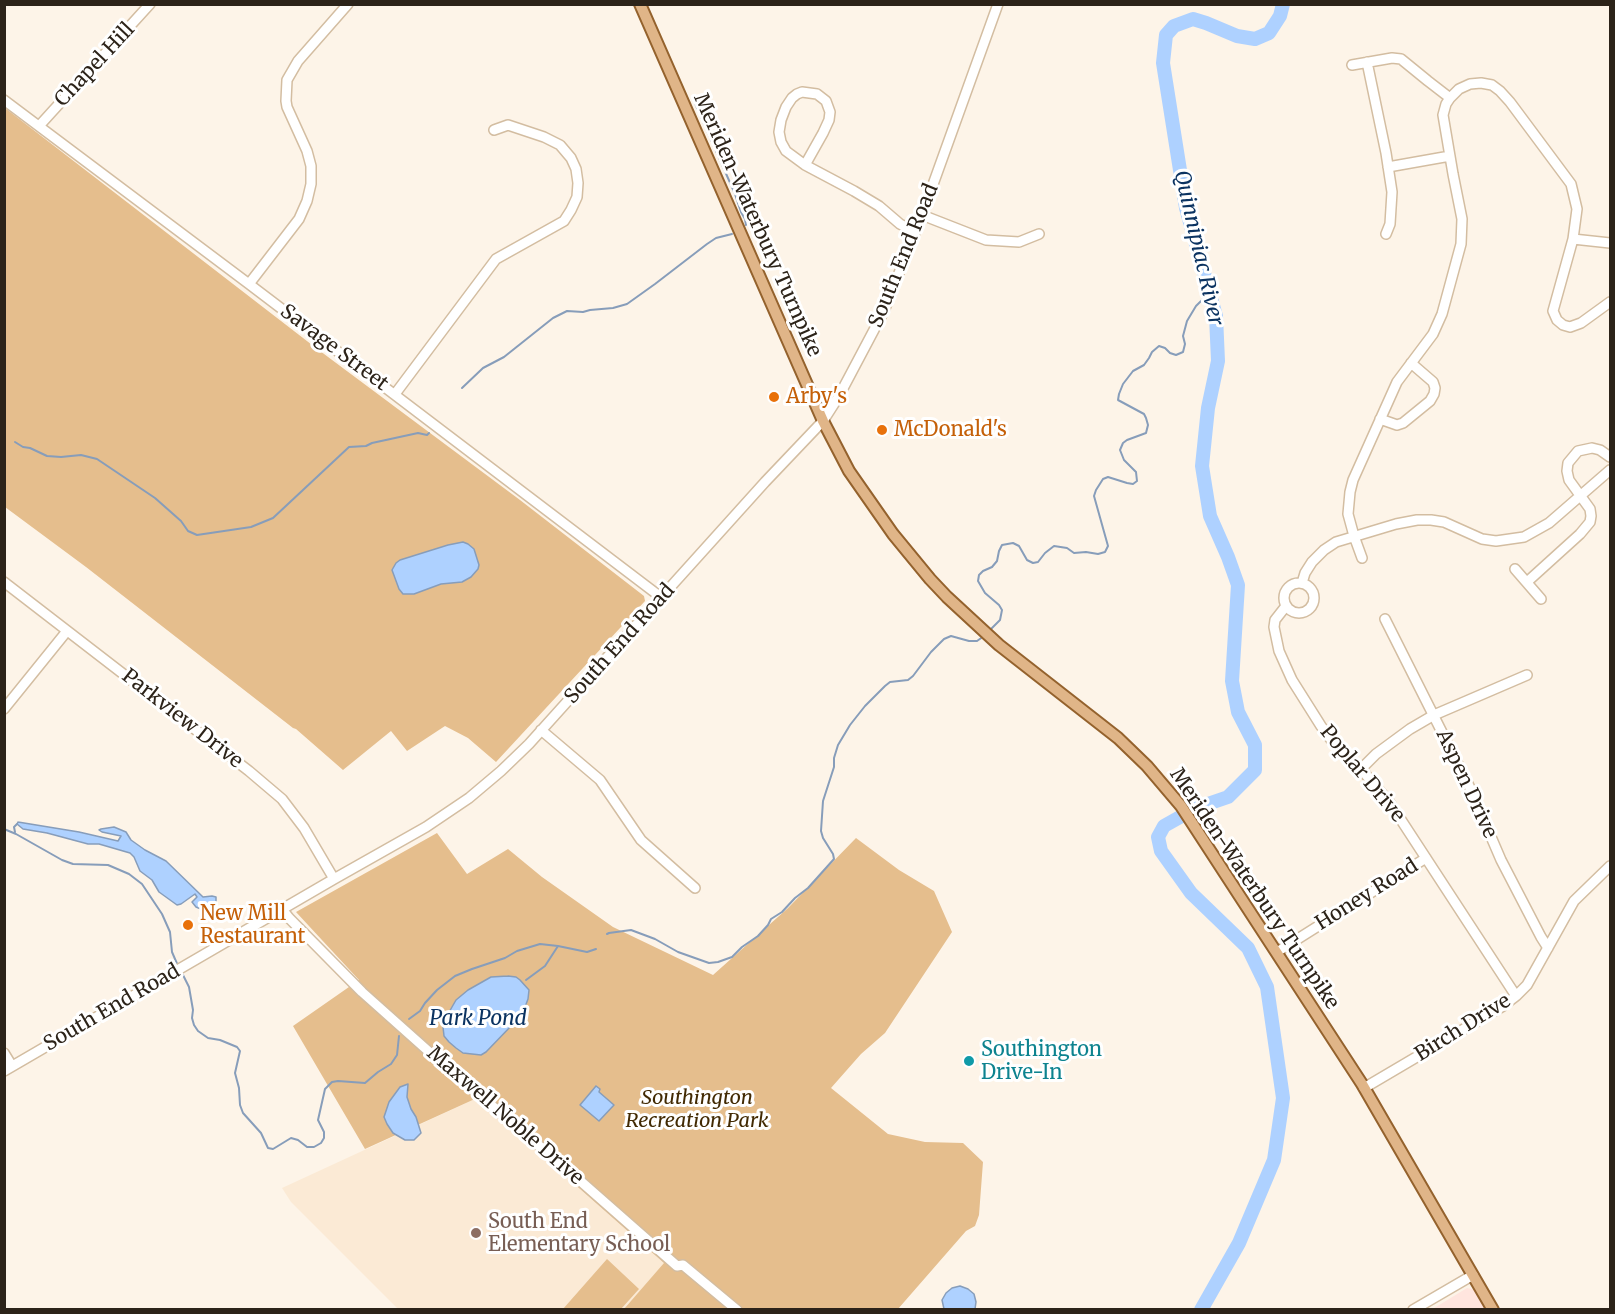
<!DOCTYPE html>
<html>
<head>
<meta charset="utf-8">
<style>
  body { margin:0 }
  #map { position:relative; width:1615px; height:1314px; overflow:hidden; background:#fdf4e8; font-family:Merriweather,serif }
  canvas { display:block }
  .frame { position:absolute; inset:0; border:6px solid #2c2319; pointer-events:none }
</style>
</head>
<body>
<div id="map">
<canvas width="1615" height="1314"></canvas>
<div class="frame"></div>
</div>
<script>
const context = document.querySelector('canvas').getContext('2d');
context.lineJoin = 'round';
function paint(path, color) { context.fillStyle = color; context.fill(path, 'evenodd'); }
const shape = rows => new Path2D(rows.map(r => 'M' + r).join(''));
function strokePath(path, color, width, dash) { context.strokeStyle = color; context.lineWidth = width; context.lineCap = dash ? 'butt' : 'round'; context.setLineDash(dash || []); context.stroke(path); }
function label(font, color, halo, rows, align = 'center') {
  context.font = font + ' Merriweather,serif'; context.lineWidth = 6; context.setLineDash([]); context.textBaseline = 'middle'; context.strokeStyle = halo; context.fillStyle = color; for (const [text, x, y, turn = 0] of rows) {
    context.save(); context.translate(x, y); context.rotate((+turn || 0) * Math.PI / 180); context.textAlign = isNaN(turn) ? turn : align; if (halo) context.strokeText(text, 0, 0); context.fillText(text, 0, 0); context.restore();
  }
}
const commercial = shape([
  [1467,1288,1477,1290,1488,1310,1431,1310]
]);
const built = shape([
  [477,1098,665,1263,624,1309,398,1309,291,1202,282,1188]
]);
const green = shape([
  [5,108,316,348,520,500,644,596,645,601,496,762,468,738,445,726,407,751,391,731,343,770,296,729,293,728,86,567,5,507],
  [437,833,467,874,508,849,542,877,613,927,713,975,788,908,856,838,899,870,934,891,952,932,885,1033,861,1054,831,1088,888,1134,925,1142,963,1143,983,1162,979,1215,975,1226,966,1231,898,1309,624,1309,664,1263,477,1098,365,1149,293,1026,359,980,296,912],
  [607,1259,639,1289,621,1309,563,1309]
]);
const water = shape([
  [463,542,468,544,474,549,479,565,478,569,471,577,462,582,441,584,414,594,403,594,399,589,392,570,396,563,400,560,448,545,463,542],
  [18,822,79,832,118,841,121,836,102,832,99,830,101,829,114,827,126,832,131,840,145,850,166,861,203,897,212,896,216,897,216,907,213,910,208,912,196,907,192,902,197,897,195,894,181,904,177,905,159,892,152,880,140,871,134,857,130,853,99,844,88,844,47,833,23,829,17,824,18,822],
  [508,976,516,977,520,980,529,990,528,999,525,1007,512,1025,486,1052,481,1055,463,1053,456,1048,449,1042,444,1036,443,1027,448,1014,456,1000,468,990,491,977,508,976],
  [408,1084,407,1097,411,1109,416,1117,421,1133,414,1140,405,1140,393,1133,387,1124,384,1117,389,1102,400,1087,408,1084],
  [596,1086,600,1089,599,1092,614,1105,599,1121,580,1105,596,1086],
  [960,1286,968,1289,974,1294,976,1302,975,1309,944,1309,942,1300,946,1293,952,1288,960,1286]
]);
const stream = shape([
  [694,101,735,194,741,212,745,219,746,225],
  [462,388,483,368,504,357,553,318,567,311,583,312,590,310,613,308,627,304,655,284,707,244,716,238,732,234],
  [15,442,23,447,30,448,47,456,61,457,81,455,97,459,155,498,181,521,188,531,197,535,251,527,273,518,349,447,366,446,372,443,418,433,427,435,429,433],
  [990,630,1000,620,1002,610,999,605,985,593,978,581,979,575,983,571,992,567,997,561,999,551,1002,545,1013,543,1019,546,1027,560,1033,563,1038,562,1045,553,1054,546,1067,548,1074,553,1086,552,1098,554,1105,552,1108,546,1094,496,1096,490,1103,479,1108,477,1127,483,1133,484,1137,481,1136,472,1124,460,1120,450,1123,443,1127,440,1146,433,1148,425,1146,418,1144,414,1118,400,1119,394,1123,384,1133,371,1144,365,1149,358,1152,352,1159,346,1165,348,1170,353,1176,355,1183,352,1185,344,1183,336,1187,321,1196,306,1209,293],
  [4,829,16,834,62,860,73,864,108,865,129,874,142,884,162,914,170,932,172,952,178,966],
  [15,832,14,827,17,824],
  [607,934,609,933,631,930,655,939,678,952,709,963,718,962,732,957,742,947,758,936,768,925,771,919,782,912,795,898,808,888,834,859,833,854,823,838,821,831,823,801,834,767,834,758,838,745,850,725,865,706,885,686,890,682,908,680,913,676,931,652,944,639,951,636,969,641,977,641,984,636],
  [181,971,189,987,193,1010,192,1018,194,1025,198,1031,208,1038,220,1040,237,1047,240,1051,235,1073,239,1088,240,1105,243,1113,261,1133,268,1148,273,1149,291,1138,298,1140,307,1147,314,1147,321,1143,324,1138,324,1132,318,1120,325,1089,332,1082,338,1081,365,1083,378,1072,391,1064,397,1055,399,1036],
  [526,980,545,966,558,946],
  [409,1019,420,1011,425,1003,437,990,455,976,472,969,505,958,517,951,540,944,558,946,587,952,596,949]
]);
const river = shape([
  [1201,1310,1239,1243,1274,1160,1283,1098,1267,987,1248,948,1191,893,1161,851,1158,837,1164,826,1196,808,1228,797,1255,770,1255,745,1238,712,1232,681,1238,585,1228,557,1210,516,1202,466,1208,408,1218,361,1216,316,1186,208,1163,63,1166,35,1174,26,1193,19,1206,23,1237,36,1255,39,1269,33,1280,16,1283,4]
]);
const minor = shape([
  [1367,62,1386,153,1392,192,1390,224,1386,234],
  [1352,65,1392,58,1401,59,1428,81,1450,98],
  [4,100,249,284,662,598],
  [39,126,150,4],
  [805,165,823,133,829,120,830,112,826,101,817,94,802,92,797,94,792,98,786,107,781,120,779,132,781,142,786,151,805,165,854,191,879,206,900,224,915,232],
  [1388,167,1450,156],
  [922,215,986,240,1019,242,1039,234],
  [1573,239,1610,243],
  [249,284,299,219,307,201,311,184,311,166,307,151,287,107,286,101,287,80,298,61,348,4],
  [395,394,496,259,564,221,571,210,577,197,578,183,576,169,571,158,560,145,544,137,508,125,494,130],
  [1380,419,1397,425,1403,423,1430,401,1434,394,1435,388,1433,382,1411,363],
  [1362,558,1354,536,1348,514,1350,492,1353,480,1397,382,1433,334,1442,314,1461,244,1462,219,1453,174,1443,115,1446,104,1450,98,1459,89,1470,84,1481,83,1492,85,1500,91,1510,102,1571,184,1577,209,1573,239,1553,311,1557,320,1563,325,1570,327,1581,323,1610,302],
  [1515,569,1541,599],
  [4,582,249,771,282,799,304,828,334,879],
  [1527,582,1580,534,1590,522,1591,516,1590,509,1569,480,1567,471,1568,463,1578,451,1592,448,1600,450,1610,457],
  [1302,583,1305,573,1312,562,1324,550,1336,542,1396,524,1417,520,1431,520,1444,522,1482,539,1496,541,1524,537,1549,523,1610,470],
  '1284 598a15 15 0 1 1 30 0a15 15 0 1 1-30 0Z',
  [1286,606,1275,620,1274,627,1279,651,1292,680,1321,726,1332,741,1361,769,1390,803,1516,996],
  [1385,619,1470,788,1501,860,1541,937,1548,948],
  [4,709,67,631],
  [541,730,600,780,641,840,695,888],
  [1361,769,1376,754,1410,729,1434,715,1527,675],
  [282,909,289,918,362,992,445,1066,577,1178,677,1266,683,1265,737,1310],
  [1277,952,1426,858],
  [4,1053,12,1066],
  [4,1071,334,879,426,827,469,798,501,771,529,744,765,482,823,421,839,396,884,311,922,215,998,4],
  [1364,1088,1503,1006,1516,996,1527,985,1574,901,1610,866],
  [1413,1310,1473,1275]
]);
const major = shape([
  [640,4,823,421,849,471,893,534,930,579,947,597,999,645,1118,738,1147,766,1181,806,1362,1084,1493,1310]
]);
const markers = [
  [774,397,6,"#e8710a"],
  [882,430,6,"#e8710a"],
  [188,925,6,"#e8710a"],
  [969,1061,6,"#0f9aa8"],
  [476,1233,6,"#8d6e63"]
];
const streetNames = [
  ["Chapel Hill",95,65,-47],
  ["Meriden-Waterbury Turnpike",757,225,66],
  ["South End Road",904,256,-68],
  ["Savage Street",334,348,37],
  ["South End Road",620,644,-48],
  ["Parkview Drive",182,719,38],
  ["Poplar Drive",1362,774,50],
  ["Aspen Drive",1466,784,65],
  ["Meriden-Waterbury Turnpike",1254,889,56],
  ["Honey Road",1367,895,-32],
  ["South End Road",112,1008,-30],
  ["Birch Drive",1463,1028,-32],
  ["Maxwell Noble Drive",505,1116,41]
];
const foodNames = [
  ["Arby's",786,397],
  ["McDonald's",894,430],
  ["New Mill",200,914],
  ["Restaurant",200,937]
];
const cultureNames = [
  ["Southington",981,1050],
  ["Drive-In",981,1073]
];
const parkNames = [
  ["Southington",697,1098],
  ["Recreation Park",697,1121]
];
const educationNames = [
  ["South End",488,1222],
  ["Elementary School",488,1245]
];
const waterNames = [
  ["Quinnipiac River",1198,248,77],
  ["Park Pond",478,1019]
];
paint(commercial, '#ffe5de');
paint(built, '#fbead5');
paint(green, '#e5be8d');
paint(water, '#aed1ff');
strokePath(water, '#879dba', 1.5);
strokePath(stream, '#879dba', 2);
strokePath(river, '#aed1ff', 14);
strokePath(minor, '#d3bda1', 12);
strokePath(major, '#94622d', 14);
strokePath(minor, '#fff', 9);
strokePath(major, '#e0b588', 10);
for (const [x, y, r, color] of markers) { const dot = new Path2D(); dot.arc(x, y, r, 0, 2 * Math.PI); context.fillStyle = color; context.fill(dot); strokePath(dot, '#fff', 2); }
label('20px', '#2c2319', '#fff', streetNames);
label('20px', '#c56008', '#fff', foodNames, 'left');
label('20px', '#0d838f', '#fff', cultureNames, 'left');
label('italic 20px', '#422a03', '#fff', parkNames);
label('20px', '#785e54', '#fff', educationNames, 'left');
label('italic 21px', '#0b3361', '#fff', waterNames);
</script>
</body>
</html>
